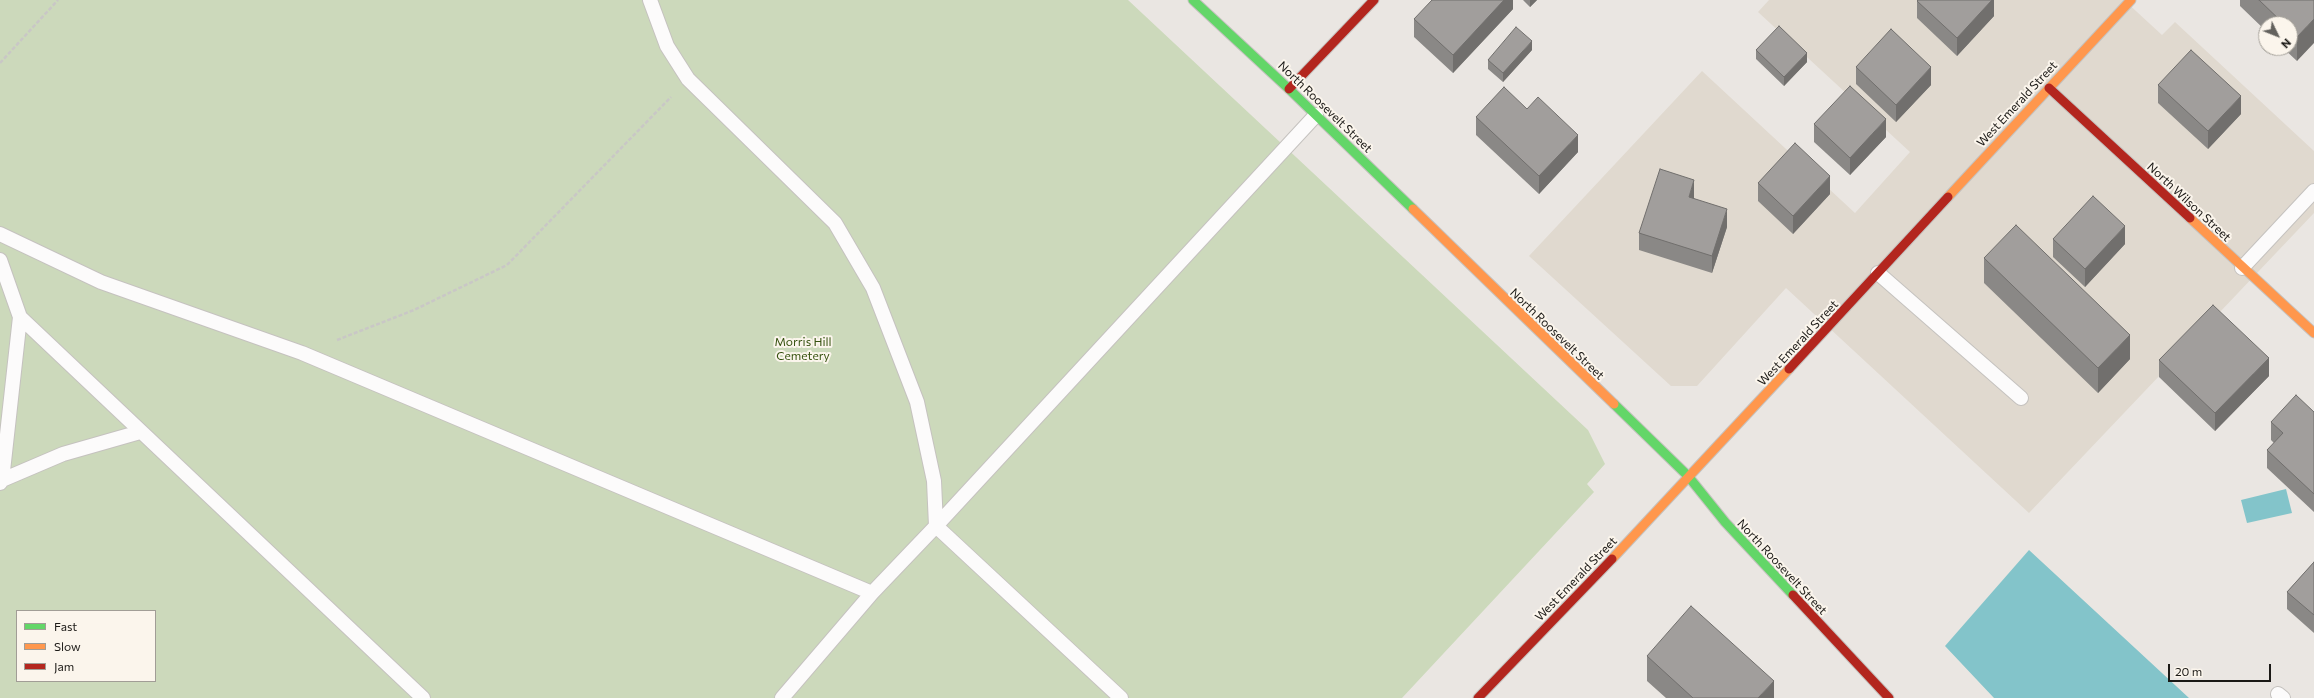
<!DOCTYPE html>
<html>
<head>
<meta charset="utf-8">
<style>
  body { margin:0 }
  #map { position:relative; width:2314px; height:698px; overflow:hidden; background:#eae6e2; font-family:Commissioner,sans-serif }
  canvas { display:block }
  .legend { position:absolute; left:16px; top:610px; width:140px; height:72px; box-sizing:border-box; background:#fbf5ec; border:1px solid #a19d96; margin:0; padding:5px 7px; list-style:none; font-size:12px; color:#1b1916 }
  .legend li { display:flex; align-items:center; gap:8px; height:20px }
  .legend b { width:20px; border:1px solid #a19d96 }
  .north { position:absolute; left:2258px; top:16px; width:40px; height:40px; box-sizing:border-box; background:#fbf5ec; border:1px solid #a19d96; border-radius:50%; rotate:133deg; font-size:11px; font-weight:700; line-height:16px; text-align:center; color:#1b1916 }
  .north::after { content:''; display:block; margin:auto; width:14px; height:18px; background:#63615d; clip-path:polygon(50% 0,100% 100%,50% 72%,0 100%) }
  .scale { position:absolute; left:2168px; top:664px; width:103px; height:18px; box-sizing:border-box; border:2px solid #1b1916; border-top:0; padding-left:5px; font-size:12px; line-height:14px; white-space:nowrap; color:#1b1916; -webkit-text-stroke:3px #fbf5ec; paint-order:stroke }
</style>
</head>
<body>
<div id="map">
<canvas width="2314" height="698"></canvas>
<ul class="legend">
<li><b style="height:5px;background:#63d668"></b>Fast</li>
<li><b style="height:5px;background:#ff974d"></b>Slow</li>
<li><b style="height:5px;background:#b3261e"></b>Jam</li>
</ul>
<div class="north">N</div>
<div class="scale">20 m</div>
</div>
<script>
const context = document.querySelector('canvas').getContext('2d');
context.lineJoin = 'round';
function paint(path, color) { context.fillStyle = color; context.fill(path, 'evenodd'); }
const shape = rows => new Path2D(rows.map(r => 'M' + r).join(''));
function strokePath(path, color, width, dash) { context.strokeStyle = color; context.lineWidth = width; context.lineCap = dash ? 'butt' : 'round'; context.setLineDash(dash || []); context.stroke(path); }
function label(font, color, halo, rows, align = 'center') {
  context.font = font + ' Commissioner,sans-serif'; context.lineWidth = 4; context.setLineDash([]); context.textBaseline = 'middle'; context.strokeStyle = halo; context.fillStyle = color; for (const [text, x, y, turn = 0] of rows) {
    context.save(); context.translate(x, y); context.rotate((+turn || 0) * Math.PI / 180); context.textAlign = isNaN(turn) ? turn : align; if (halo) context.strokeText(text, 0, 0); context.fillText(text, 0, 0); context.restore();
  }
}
const built = shape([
  [1769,0,2124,0,2162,35,2175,22,2314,151,2314,213,2029,513,1786,288,1697,386,1671,386,1529,256,1702,71,1855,213,1910,152,1758,12]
]);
const green = shape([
  [0,0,1128,0,1588,430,1605,464,1587,484,1594,492,1402,698,0,698],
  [17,611,155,611,155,681,17,681]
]);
const water = shape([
  [2286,489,2292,513,2247,523,2241,500],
  [2029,550,2189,698,1994,698,1945,646]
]);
const path = shape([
  [0,63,58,0],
  [337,340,414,310,507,265,671,97]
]);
const lane = shape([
  [650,0,667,46,688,79,835,223,873,288,917,402,934,481,936,526,1121,698],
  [0,234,101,282,302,353,872,593],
  [0,260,20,317,2,480],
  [2242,268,2314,191],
  [1878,273,2021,398],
  [20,317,423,698],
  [0,483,2,480,63,454,140,432],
  [2278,694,2283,698],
  [782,698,872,593,936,526,1316,115]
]);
const fast = shape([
  [1193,0,1289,89,1413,209],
  [1614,404,1688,476,1725,522,1793,595]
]);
const slow = shape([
  [1948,197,2131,0],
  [1413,209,1614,404],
  [2190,218,2314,333],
  [1612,559,1789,369]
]);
const jam = shape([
  [2049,88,2190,218],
  [1289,89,1374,0],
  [1789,369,1948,197],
  [1793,595,1889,698],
  [1478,698,1612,559]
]);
const wall = shape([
  [1513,0,1513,9,1453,73,1414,37,1414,19],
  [1523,0,1537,0,1530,7],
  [1994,0,1994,16,1957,56,1917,18,1917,1],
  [2240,0,2314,0,2297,61,2283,48,2290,48,2290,24,2266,24,2266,31,2240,6],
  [1532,50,1503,82,1488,69,1488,60],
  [1756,50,1807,62,1784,86,1756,59],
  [1856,67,1931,85,1896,122,1856,84],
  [2158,85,2241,114,2208,149,2158,103],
  [1527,109,1578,152,1539,194,1476,135,1476,117],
  [1814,124,1886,137,1850,175,1814,142],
  [1758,183,1830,194,1793,234,1758,201],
  [1694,198,1727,227,1712,273,1639,250,1639,233],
  [2053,239,2125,244,2085,287,2053,257],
  [1984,258,2130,359,2098,393,1984,283],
  [2159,360,2269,376,2215,431,2159,377],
  [2314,412,2314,512,2267,468,2267,450,2274,443,2271,440,2271,422],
  [2314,562,2314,633,2287,609,2287,592],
  [1647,656,1774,698,1666,698,1647,681]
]);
const shadedWall = shape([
  [1504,0,1513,0,1513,9,1453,73,1453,55],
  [1530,0,1537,0,1530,7],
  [1992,0,1994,0,1994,16,1957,56,1957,38],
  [2314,19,2314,43,2297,61,2297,37],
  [1532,41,1532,50,1503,82,1503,73],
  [1807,53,1807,62,1784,86,1784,77],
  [1931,67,1931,85,1896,122,1896,105],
  [2241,96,2241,114,2208,149,2208,131],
  [1886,119,1886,137,1850,175,1850,158],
  [1578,135,1578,152,1539,194,1539,176],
  [1830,176,1830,194,1793,234,1793,216],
  [1694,180,1694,198,1689,214,1689,197],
  [1727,209,1727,227,1712,273,1712,256],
  [2125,226,2125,244,2085,287,2085,269],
  [2130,335,2130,359,2098,393,2098,368],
  [2269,358,2269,376,2215,431,2215,413],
  [1774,681,1774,698,1758,698]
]);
const building = shape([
  [1432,0,1504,0,1453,55,1414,19,1432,0],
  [1918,0,1992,0,1957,38,1917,1,1918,0],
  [2259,0,2314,0,2314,19,2297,37,2290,30,2290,24,2284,24,2259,0],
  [1779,26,1807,53,1784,77,1756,50,1779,26],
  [1516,27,1532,41,1503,73,1488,60,1516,27],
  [1891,29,1931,67,1896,105,1856,67,1891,29],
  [2191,50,2241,96,2208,131,2158,85,2191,50],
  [1850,86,1886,119,1850,158,1814,124,1850,86],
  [1504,87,1527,109,1538,97,1578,135,1539,176,1476,117,1504,87],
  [1795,143,1830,176,1793,216,1758,183,1795,143],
  [1660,169,1694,180,1689,197,1727,209,1712,256,1639,233,1660,169],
  [2093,196,2125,226,2085,269,2053,239,2093,196],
  [2016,225,2130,335,2098,368,1984,258,2016,225],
  [2213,305,2269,358,2215,413,2159,360,2213,305],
  [2296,395,2314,412,2314,494,2267,450,2283,433,2271,422,2296,395],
  [2314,562,2314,615,2287,592,2314,562],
  [1691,606,1774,681,1758,698,1693,698,1647,656,1691,606]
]);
const streetNames = [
  ["West Emerald Street",2017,104,-47],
  ["North Roosevelt Street",1325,107,44],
  ["North Wilson Street",2189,202,43],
  ["North Roosevelt Street",1557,334,44],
  ["West Emerald Street",1798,343,-47],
  ["North Roosevelt Street",1782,567,47],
  ["West Emerald Street",1576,579,-46]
];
const parkNames = [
  ["Morris Hill",803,342],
  ["Cemetery",803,356]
];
paint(built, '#e0d9cf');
paint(green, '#ccd9bb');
paint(water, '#83c4ca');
strokePath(lane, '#c5c2bf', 16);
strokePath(fast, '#c5c2bf', 11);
strokePath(slow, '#c5c2bf', 11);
strokePath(jam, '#c5c2bf', 11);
strokePath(path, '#c9c7c6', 2.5, [4, 2]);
strokePath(lane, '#fcfbfb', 14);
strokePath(fast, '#63d668', 9);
strokePath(slow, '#ff974d', 9);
strokePath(jam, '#b3261e', 9);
paint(wall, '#8a8886');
paint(shadedWall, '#716f6d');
paint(building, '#a19e9c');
strokePath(building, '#716f6d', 1);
label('12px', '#1b1916', '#fbf5ec', streetNames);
label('12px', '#35510f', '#fbf5ec', parkNames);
</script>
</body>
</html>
